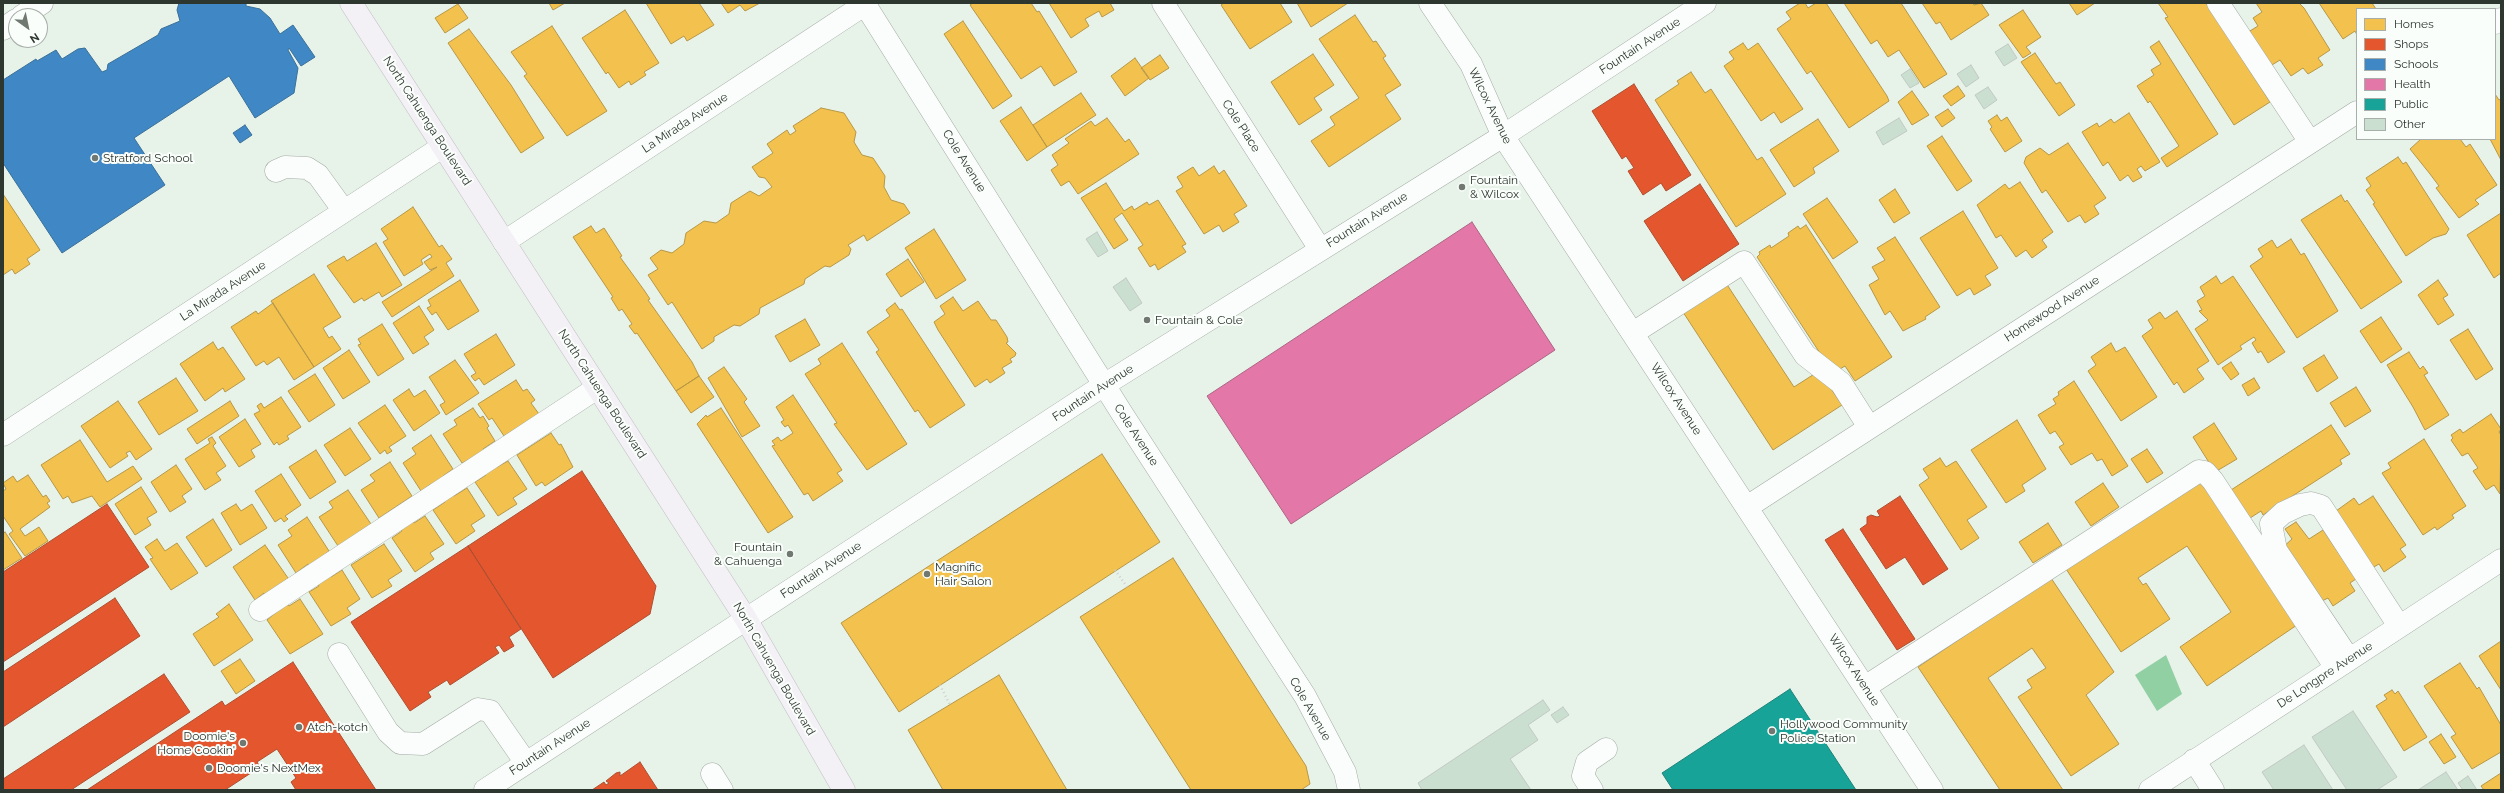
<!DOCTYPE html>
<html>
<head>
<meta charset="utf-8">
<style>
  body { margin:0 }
  #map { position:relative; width:2504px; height:793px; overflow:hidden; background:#e7f2e9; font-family:Raleway,sans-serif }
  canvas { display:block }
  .frame { position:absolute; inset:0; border:4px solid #2e3630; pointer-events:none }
  .legend { position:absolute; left:2356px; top:8px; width:140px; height:132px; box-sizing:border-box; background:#fafefb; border:1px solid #a8aeaa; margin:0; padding:5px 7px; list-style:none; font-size:12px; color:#2e3630 }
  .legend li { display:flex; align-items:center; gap:8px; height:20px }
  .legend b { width:20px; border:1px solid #a8aeaa }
  .north { position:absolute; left:8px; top:8px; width:40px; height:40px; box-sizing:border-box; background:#fafefb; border:1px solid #a8aeaa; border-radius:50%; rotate:147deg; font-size:11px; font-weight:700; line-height:16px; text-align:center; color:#2e3630 }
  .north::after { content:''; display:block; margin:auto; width:14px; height:18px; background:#6f7871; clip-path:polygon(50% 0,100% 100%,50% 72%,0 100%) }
</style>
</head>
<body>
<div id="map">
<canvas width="2504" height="793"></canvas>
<div class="frame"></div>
<ul class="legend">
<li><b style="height:11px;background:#f2c14e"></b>Homes</li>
<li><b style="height:11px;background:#e4572e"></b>Shops</li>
<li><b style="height:11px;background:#3f88c5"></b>Schools</li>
<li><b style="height:11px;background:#e377a8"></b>Health</li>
<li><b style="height:11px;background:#17a398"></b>Public</li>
<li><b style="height:11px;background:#cadfd0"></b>Other</li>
</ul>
<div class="north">N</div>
</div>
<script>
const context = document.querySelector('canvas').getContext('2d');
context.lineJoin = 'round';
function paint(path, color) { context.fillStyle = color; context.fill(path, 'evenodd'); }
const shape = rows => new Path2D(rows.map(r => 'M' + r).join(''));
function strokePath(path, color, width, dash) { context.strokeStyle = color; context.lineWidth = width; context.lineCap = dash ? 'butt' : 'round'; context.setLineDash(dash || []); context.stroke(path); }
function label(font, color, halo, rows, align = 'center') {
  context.font = font + ' Raleway,sans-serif'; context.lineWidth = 4; context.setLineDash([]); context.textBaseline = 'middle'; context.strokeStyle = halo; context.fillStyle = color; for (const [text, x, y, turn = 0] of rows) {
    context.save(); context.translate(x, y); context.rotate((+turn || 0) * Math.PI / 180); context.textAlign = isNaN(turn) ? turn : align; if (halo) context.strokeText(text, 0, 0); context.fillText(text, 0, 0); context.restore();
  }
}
const water = shape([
  [2166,655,2182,694,2157,711,2135,675]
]);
const homes = shape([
  [549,3,565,3,553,10,549,3],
  [646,3,699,3,714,25,687,41,684,36,671,44,646,3],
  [721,3,760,3,745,11,740,5,728,13,721,3],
  [973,3,1031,3,1037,12,1039,11,1077,72,1054,86,1041,66,1021,79,970,5,973,3],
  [1049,3,1110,3,1114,10,1102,17,1099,11,1085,19,1089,26,1071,38,1049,3],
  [1224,3,1280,3,1292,22,1250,49,1221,5,1224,3],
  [1297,3,1348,3,1311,27,1297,3],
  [1800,3,1805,3,1808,8,1816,3,1826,3,1887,96,1889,101,1849,128,1811,71,1807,74,1777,29,1791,19,1786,12,1800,3],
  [1844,3,1901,3,1947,74,1924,88,1899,50,1888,57,1877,40,1871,44,1844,3],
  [1922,3,1973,3,1974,5,1981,3,1989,15,1951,40,1940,22,1936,24,1922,3],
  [2069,3,2095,3,2077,15,2069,3],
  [2158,3,2206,3,2270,102,2234,125,2165,18,2168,17,2158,3],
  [2256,3,2299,3,2304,8,2330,50,2318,58,2323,65,2308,74,2303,68,2291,76,2280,60,2267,68,2245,34,2258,26,2253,18,2262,12,2256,3],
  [2319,3,2372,3,2376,9,2357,9,2357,35,2355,31,2343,39,2319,3],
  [458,4,468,18,445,33,435,18,458,4],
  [625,10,659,63,644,72,646,75,631,85,629,81,619,88,608,72,606,74,582,38,625,10],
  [2023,10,2041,37,2026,47,2031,53,2023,58,1999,25,2023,10],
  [1355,15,1373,42,1376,41,1386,56,1383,58,1401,85,1385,95,1401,119,1329,167,1311,141,1335,125,1330,117,1359,98,1319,39,1355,15],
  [963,21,1012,96,993,109,944,34,963,21],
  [552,26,607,111,567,136,524,76,527,74,511,52,552,26],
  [469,29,511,85,544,138,521,153,448,43,469,29],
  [2159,41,2218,134,2167,167,2161,158,2179,146,2150,101,2148,103,2137,86,2154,75,2151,70,2161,64,2150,47,2159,41],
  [1743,43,1748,50,1758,43,1803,109,1781,123,1774,112,1761,121,1724,66,1734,59,1729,52,1743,43],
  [2035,53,2056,84,2060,82,2075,105,2059,116,2021,62,2035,53],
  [1313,54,1334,85,1314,98,1322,110,1299,125,1271,82,1313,54],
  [1160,55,1169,68,1150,80,1141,68,1160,55],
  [1135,58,1149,78,1125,96,1111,76,1135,58],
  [1691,72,1705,93,1711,89,1757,160,1762,157,1786,194,1736,227,1655,100,1679,84,1677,81,1691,72],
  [1958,86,1965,96,1951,106,1943,96,1958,86],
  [1912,91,1929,115,1912,125,1898,102,1912,91],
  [1081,93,1096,115,1047,147,1033,125,1081,93],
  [2495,94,2499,100,2501,99,2501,160,2490,139,2495,139,2495,94],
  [1021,107,1047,147,1027,161,1000,121,1021,107],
  [821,108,844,113,856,132,854,142,862,155,873,158,885,176,884,187,891,200,904,204,910,213,867,241,864,235,848,245,851,249,849,255,830,267,825,266,805,279,804,284,760,308,759,314,740,326,734,325,714,337,714,341,702,349,672,302,668,305,648,275,658,269,650,258,661,250,672,253,684,244,686,233,704,221,716,223,729,214,731,203,750,191,759,196,772,187,765,178,759,177,752,167,773,153,767,144,787,130,790,135,796,131,793,126,821,108],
  [1948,109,1955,118,1942,127,1935,117,1948,109],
  [2129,113,2160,162,2145,171,2141,166,2137,169,2142,177,2133,182,2128,175,2120,181,2108,162,2103,166,2082,132,2097,123,2099,127,2111,119,2114,123,2129,113],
  [1997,115,2001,121,2007,117,2022,141,2005,152,1990,129,1992,127,1988,121,1997,115],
  [1107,118,1125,142,1129,139,1139,154,1078,194,1069,181,1061,186,1051,170,1058,165,1052,155,1069,143,1065,139,1091,121,1095,126,1107,118],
  [1818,119,1839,151,1813,168,1815,173,1794,187,1770,150,1818,119],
  [1942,136,1972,181,1957,191,1927,146,1942,136],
  [2421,139,2460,139,2466,147,2470,144,2497,185,2475,200,2479,204,2459,218,2436,188,2439,186,2430,174,2410,149,2421,139],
  [2068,143,2106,198,2094,206,2099,214,2085,223,2080,215,2068,222,2046,190,2042,193,2024,163,2026,157,2040,148,2049,155,2068,143],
  [2398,157,2403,164,2406,162,2449,229,2446,234,2433,238,2406,256,2373,204,2375,203,2366,190,2371,186,2366,178,2398,157],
  [1214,166,1219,174,1224,170,1247,206,1234,214,1239,222,1223,232,1219,225,1204,234,1176,191,1183,187,1177,177,1193,167,1199,176,1214,166],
  [2020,182,2053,232,2042,240,2047,247,2032,258,2026,250,2016,257,2001,235,1996,238,1977,205,2005,184,2009,189,2020,182],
  [1106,183,1124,211,1132,206,1134,210,1147,202,1149,205,1158,200,1186,244,1182,246,1186,252,1158,270,1155,264,1150,267,1138,248,1143,245,1122,213,1114,219,1128,240,1114,249,1081,198,1106,183],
  [1895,189,1910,213,1894,223,1879,200,1895,189],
  [3,194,40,250,27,259,30,264,15,274,12,269,3,275,3,194],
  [2341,195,2345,202,2347,200,2402,282,2361,309,2301,220,2341,195],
  [1827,198,1858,242,1833,259,1803,214,1827,198],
  [413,207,439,247,442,245,452,259,446,263,454,276,392,317,382,302,437,267,430,270,424,262,432,257,430,254,421,260,423,264,404,276,383,242,388,239,381,229,413,207],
  [1963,211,1998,268,1985,276,1991,285,1974,295,1970,288,1957,296,1920,238,1963,211],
  [2501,213,2501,273,2494,278,2467,235,2501,213],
  [1806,225,1892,357,1855,381,1845,366,1833,373,1757,257,1760,254,1759,252,1770,245,1771,248,1789,236,1788,233,1798,226,1800,229,1806,225],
  [591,226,596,233,604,228,622,256,620,257,644,290,650,299,648,300,692,362,699,376,676,391,637,333,635,334,629,326,632,324,622,309,619,311,611,298,613,297,573,237,591,226],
  [934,229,966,280,936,299,905,248,934,229],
  [1895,237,1940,307,1925,317,1926,319,1903,331,1890,311,1885,315,1869,285,1879,279,1872,267,1885,260,1877,248,1895,237],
  [2291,239,2301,255,2304,253,2338,311,2297,338,2250,266,2263,257,2258,249,2272,240,2277,248,2291,239],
  [376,243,402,285,382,297,379,292,364,301,362,298,354,303,327,266,344,256,347,261,376,243],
  [908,259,924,282,901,297,886,274,908,259],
  [314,274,341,317,323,328,329,338,332,336,341,349,314,367,271,301,314,274],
  [2216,276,2221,284,2233,276,2285,352,2268,363,2261,351,2258,353,2252,343,2256,340,2254,337,2240,346,2242,349,2218,365,2195,329,2208,320,2199,311,2202,310,2197,301,2205,296,2200,287,2216,276],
  [460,280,479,311,448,330,436,312,432,315,427,308,431,306,428,300,460,280],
  [1724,280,1794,387,1819,371,1842,405,1773,450,1681,309,1724,280],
  [2438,280,2448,295,2443,298,2454,315,2438,325,2418,295,2438,280],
  [953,297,963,311,978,301,991,320,996,320,1007,337,1008,342,1006,343,1016,353,1015,356,1010,359,1012,362,1002,368,1005,373,990,383,987,379,975,387,938,330,934,322,945,314,940,306,953,297],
  [273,303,314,367,294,380,279,357,267,365,264,361,256,366,231,327,256,311,258,314,273,303],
  [895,303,900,310,902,309,965,405,930,428,918,410,915,412,876,352,879,350,867,332,890,316,886,310,895,303],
  [419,306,434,330,424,337,429,344,413,354,393,323,419,306],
  [2177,311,2209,361,2197,369,2204,379,2184,393,2177,382,2174,385,2142,336,2153,328,2148,320,2160,312,2165,319,2177,311],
  [2381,317,2402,349,2381,363,2360,331,2381,317],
  [805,319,820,345,790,362,775,336,805,319],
  [382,324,404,359,378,376,358,345,361,344,358,339,382,324],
  [2468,329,2493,369,2476,380,2450,340,2468,329],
  [496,334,515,365,484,385,479,378,475,381,471,376,476,373,464,354,496,334],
  [213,342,218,350,223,347,245,379,225,392,223,388,205,401,180,364,213,342],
  [842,343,907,444,867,470,834,424,837,423,805,374,821,364,818,359,842,343],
  [2111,343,2116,352,2125,347,2157,397,2121,421,2088,371,2096,365,2091,357,2111,343],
  [349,350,370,382,343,399,323,368,349,350],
  [2409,352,2420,369,2423,366,2428,373,2424,375,2449,415,2425,430,2413,407,2387,365,2409,352],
  [2324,355,2338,378,2317,392,2303,368,2324,355],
  [455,360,479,393,446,415,440,405,445,402,429,377,455,360],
  [2231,362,2239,374,2231,380,2222,368,2231,362],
  [724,367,747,399,744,402,760,426,742,437,708,378,724,367],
  [315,374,335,405,309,422,288,391,315,374],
  [699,376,714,397,691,413,676,391,699,376],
  [176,378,198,411,159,435,138,402,176,378],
  [2254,378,2260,388,2248,396,2242,385,2254,378],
  [516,380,523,391,527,389,535,400,531,403,539,414,504,436,492,418,489,420,478,404,516,380],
  [2074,381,2128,466,2112,476,2102,459,2097,461,2092,453,2071,465,2059,447,2064,444,2055,431,2050,434,2038,415,2056,404,2053,399,2059,395,2058,392,2074,381],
  [2356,387,2371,411,2345,427,2330,403,2356,387],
  [409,389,414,397,425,390,440,413,414,431,393,400,409,389],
  [793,395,842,470,837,473,843,481,813,501,808,493,804,495,772,446,775,445,772,441,778,437,781,441,793,433,788,425,785,427,781,422,784,420,776,407,793,395],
  [281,397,301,427,287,436,289,439,279,445,277,442,274,445,254,414,260,411,257,406,261,403,264,408,281,397],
  [118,401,152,449,136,460,130,451,126,453,128,456,110,468,81,426,118,401],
  [230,401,239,416,197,444,187,429,230,401],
  [385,405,406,436,389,447,392,451,387,454,385,450,380,454,358,423,385,405],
  [473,408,480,418,483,416,489,426,487,428,495,441,483,449,485,452,462,463,443,434,457,425,454,420,473,408],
  [721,408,793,517,768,533,697,424,706,415,707,417,721,408],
  [2491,414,2501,429,2499,432,2501,435,2500,494,2494,485,2486,490,2473,471,2478,468,2468,453,2462,456,2451,440,2453,438,2451,435,2460,429,2463,433,2491,414],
  [245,419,261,444,251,450,255,457,239,467,219,437,245,419],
  [2017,420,2046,469,2022,485,2025,491,2006,503,1971,450,2017,420],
  [2214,423,2237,459,2215,472,2193,437,2214,423],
  [2331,425,2350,454,2340,460,2342,464,2263,515,2261,511,2250,518,2231,490,2331,425],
  [350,428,371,459,345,476,324,445,350,428],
  [551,433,559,445,561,444,573,467,545,486,542,482,536,486,517,455,551,433],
  [431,435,453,469,443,476,446,480,434,488,431,484,421,491,403,463,416,454,412,448,431,435],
  [212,437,216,443,213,446,226,466,216,473,221,480,205,490,185,459,210,443,208,439,212,437],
  [2424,439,2466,506,2452,515,2454,518,2437,530,2435,527,2423,535,2382,473,2391,468,2388,463,2424,439],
  [80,440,107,482,133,466,142,479,100,507,92,496,72,503,68,496,63,499,41,465,80,440],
  [2147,449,2163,473,2147,483,2131,459,2147,449],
  [316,450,336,482,310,499,289,467,316,450],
  [1102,454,1160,542,899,712,841,623,1102,454],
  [1940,458,1946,467,1956,461,1987,507,1967,520,1979,538,1961,550,1919,485,1929,478,1923,469,1940,458],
  [508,461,527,489,513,498,517,504,498,516,475,482,486,475,483,472,495,464,497,467,508,461],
  [390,462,412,496,379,518,361,490,375,481,370,475,390,462],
  [176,465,192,489,182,496,186,502,170,512,151,482,176,465],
  [281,474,301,505,285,516,288,519,284,522,281,518,275,522,255,491,281,474],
  [28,475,43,497,46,495,50,501,47,503,50,507,20,529,25,536,39,527,48,541,25,556,9,534,13,531,3,516,3,491,6,489,3,483,13,476,17,482,28,475],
  [2199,479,2297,625,2207,686,2180,647,2231,612,2187,546,2138,578,2143,585,2146,583,2170,619,2121,652,2066,569,2199,479],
  [2103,483,2119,507,2091,526,2075,502,2103,483],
  [141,487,157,512,147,518,151,525,135,535,115,504,141,487],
  [467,488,485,516,471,525,475,531,456,544,433,510,445,502,444,500,453,493,454,496,467,488],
  [348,490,371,524,360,531,363,534,338,546,319,517,333,508,329,502,348,490],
  [2373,496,2406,545,2400,549,2406,557,2384,572,2379,564,2372,568,2336,511,2354,498,2359,505,2373,496],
  [236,504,241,511,252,504,267,528,240,545,221,513,236,504],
  [425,516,444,544,430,553,434,559,415,572,392,538,402,531,399,527,412,519,414,523,425,516],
  [307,517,329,551,310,567,308,564,296,573,278,545,292,536,288,530,307,517],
  [213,519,232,550,206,567,186,537,213,519],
  [2296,522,2309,539,2323,530,2356,579,2350,583,2355,591,2333,606,2328,598,2322,601,2281,549,2292,539,2285,529,2296,522],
  [2048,523,2062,545,2033,563,2019,542,2048,523],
  [5,532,22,558,3,570,3,534,5,532],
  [157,539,165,551,177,543,198,573,171,590,150,559,153,558,145,547,157,539],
  [384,544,402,571,388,580,392,586,372,598,351,565,384,544],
  [265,545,288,578,267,597,264,593,255,600,233,567,265,545],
  [1173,558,1306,766,1310,784,1301,790,1191,790,1080,617,1173,558],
  [342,570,360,599,347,608,351,614,331,626,309,592,319,586,316,581,329,574,331,577,342,570],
  [2051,578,2114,672,2086,695,2119,744,2071,776,2018,697,2032,688,2027,680,2046,668,2032,648,1988,678,2063,790,2000,790,1918,667,2051,578],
  [300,599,323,634,290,654,267,620,287,603,289,606,300,599],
  [229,604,253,640,214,666,193,634,219,617,216,614,229,604],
  [2501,641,2501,690,2479,656,2501,641],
  [240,659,255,681,236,694,221,671,240,659],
  [2460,663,2477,689,2479,687,2501,725,2501,752,2472,769,2451,737,2456,734,2424,686,2460,663],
  [999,675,1067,790,943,790,908,730,999,675],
  [2392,690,2395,694,2398,691,2427,737,2404,751,2376,706,2387,699,2384,695,2392,690],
  [2441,734,2456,757,2444,764,2429,742,2441,734],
  [2501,773,2501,790,2484,790,2481,786,2501,773]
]);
const shops = shape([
  [1634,84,1691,175,1666,191,1661,183,1643,195,1628,171,1634,168,1626,156,1622,159,1592,111,1634,84],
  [1700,184,1739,244,1683,281,1644,221,1700,184],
  [582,471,656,586,650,614,553,678,468,546,582,471],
  [1900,496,1948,569,1923,585,1905,557,1886,569,1860,529,1867,524,1867,517,1871,515,1877,517,1880,516,1877,511,1900,496],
  [107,504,149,567,3,662,3,572,107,504],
  [1843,529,1915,639,1897,650,1825,540,1843,529],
  [468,546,521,629,509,637,514,646,504,652,499,645,495,647,499,653,450,685,447,680,428,692,431,697,410,711,351,622,468,546],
  [115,598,140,636,3,727,3,672,115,598],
  [293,662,376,790,296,790,291,782,296,778,277,749,257,762,260,767,225,790,87,790,222,701,225,706,293,662],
  [164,674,190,712,71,790,3,790,3,779,164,674],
  [640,762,658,790,592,790,604,782,606,785,609,783,606,781,616,773,620,772,620,776,640,762]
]);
const schools = shape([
  [179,3,246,3,246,6,260,9,270,18,280,34,293,25,315,57,301,66,289,48,288,50,298,68,294,93,255,118,229,76,134,138,165,185,62,253,3,163,3,80,36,59,37,61,56,50,62,59,78,49,85,48,102,72,107,70,108,64,158,35,161,29,180,21,177,10,179,3],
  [245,125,252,135,240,143,233,133,245,125]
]);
const health = shape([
  [1472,222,1555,350,1291,524,1207,396,1472,222]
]);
const public = shape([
  [1790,689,1856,790,1673,790,1662,773,1790,689]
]);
const building = shape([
  [2008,44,2017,58,2004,66,1995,52,2008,44],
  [1971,65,1979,78,1966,87,1957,74,1971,65],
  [1910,69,1919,83,1910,88,1901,75,1910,69],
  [1988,87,1997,100,1984,109,1975,95,1988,87],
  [1899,118,1907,131,1883,145,1876,132,1899,118],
  [1097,232,1108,251,1098,257,1086,239,1097,232],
  [1126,278,1142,303,1130,311,1113,287,1126,278],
  [1543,700,1550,710,1528,725,1538,740,1510,759,1531,790,1422,790,1418,783,1543,700],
  [1563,707,1569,715,1557,723,1551,715,1563,707],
  [2353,711,2397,777,2377,790,2347,790,2312,737,2353,711],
  [2304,745,2333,790,2274,790,2262,772,2304,745],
  [2446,772,2458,790,2418,790,2446,772],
  [2468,776,2477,790,2463,790,2458,783,2468,776]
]);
const path = shape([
  [1115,570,1127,587],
  [940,685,950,705]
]);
const minor = shape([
  [864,3,1123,415,1305,696,1345,772,1349,790],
  [1163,3,1320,249],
  [1430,3,1471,64,1503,136,1932,790],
  [2218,3,2310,142],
  [22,16,42,3],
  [2495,23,2501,19],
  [3,29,16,20],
  [276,171,285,167,307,168,318,175,344,211],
  [504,242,867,3],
  [1633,333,1744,262,1805,355,1841,383,1869,427],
  [3,435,442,147],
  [1747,507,2357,112],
  [260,610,597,388],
  [339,654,388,732,400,743,423,744,478,709,490,711,526,763],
  [2349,659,2276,550,2271,524,2283,513,2300,505,2311,503,2321,506,2399,626],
  [1865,687,2199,471,2205,472,2213,481,2336,668],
  [2194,760,2213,790],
  [712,774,722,790],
  [485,790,1104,385,1503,136,1705,3],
  [1592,790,1583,776,1587,762,1606,749],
  [2150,790,2501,560]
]);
const major = shape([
  [351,3,746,619,844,790]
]);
const markers = [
  [95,158,4,"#6f7871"],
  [1462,187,4,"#6f7871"],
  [1147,320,4,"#6f7871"],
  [790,554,4,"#6f7871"],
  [927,574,4,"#6f7871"],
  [299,727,4,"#6f7871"],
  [1772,731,4,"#6f7871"],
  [243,743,4,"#6f7871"],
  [209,768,4,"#6f7871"]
];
const streetNames = [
  ["Fountain Avenue",1640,46,-33],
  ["Wilcox Avenue",1490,106,64],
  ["North Cahuenga Boulevard",427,121,57],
  ["La Mirada Avenue",685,123,-33],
  ["Cole Place",1241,126,57],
  ["Cole Avenue",964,161,58],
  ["Fountain Avenue",1367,220,-32],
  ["La Mirada Avenue",223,291,-33],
  ["Homewood Avenue",2052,309,-33],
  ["Fountain Avenue",1093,393,-33],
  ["North Cahuenga Boulevard",602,394,57],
  ["Wilcox Avenue",1676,399,57],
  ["Cole Avenue",1136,435,57],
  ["Fountain Avenue",821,570,-33],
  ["North Cahuenga Boulevard",774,669,60],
  ["Wilcox Avenue",1854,670,57],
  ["De Longpre Avenue",2325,675,-33],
  ["Cole Avenue",1310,709,60],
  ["Fountain Avenue",550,747,-33]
];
const poiNames = [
  ["Stratford School",103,158],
  ["Fountain",1470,180],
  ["& Wilcox",1470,194],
  ["Fountain & Cole",1155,320],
  ["Fountain",782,547,"right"],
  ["& Cahuenga",782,561,"right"],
  ["Magnific",935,567],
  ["Hair Salon",935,581],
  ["Hollywood Community",1780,724],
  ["Police Station",1780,738],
  ["Atch-kotch",307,727],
  ["Doomie's",235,736,"right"],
  ["Home Cookin'",235,750,"right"],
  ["Doomie's NextMex",217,768]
];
paint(water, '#91d0a3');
paint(homes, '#f2c14e');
strokePath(homes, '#b79745', 1);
paint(shops, '#e4572e');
strokePath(shops, '#ad4d2f', 1);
paint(schools, '#3f88c5');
strokePath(schools, '#3a6f98', 1);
paint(health, '#e377a8');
strokePath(health, '#ad6484', 1);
paint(public, '#17a398');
strokePath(public, '#1e8279', 1);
paint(building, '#cadfd0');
strokePath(building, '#c0c9c2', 1);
strokePath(minor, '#a4aca5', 23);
strokePath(major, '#c0bec3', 23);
strokePath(path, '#ccd1cd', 2.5, [1, 3]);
strokePath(minor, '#fbfdfc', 22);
strokePath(major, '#f4f1f6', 22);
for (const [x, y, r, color] of markers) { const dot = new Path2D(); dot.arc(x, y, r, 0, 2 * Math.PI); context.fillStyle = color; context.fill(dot); strokePath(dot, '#fafefb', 1.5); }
label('12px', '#2e3630', '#fafefb', streetNames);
label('12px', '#2e3630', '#fafefb', poiNames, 'left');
</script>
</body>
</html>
